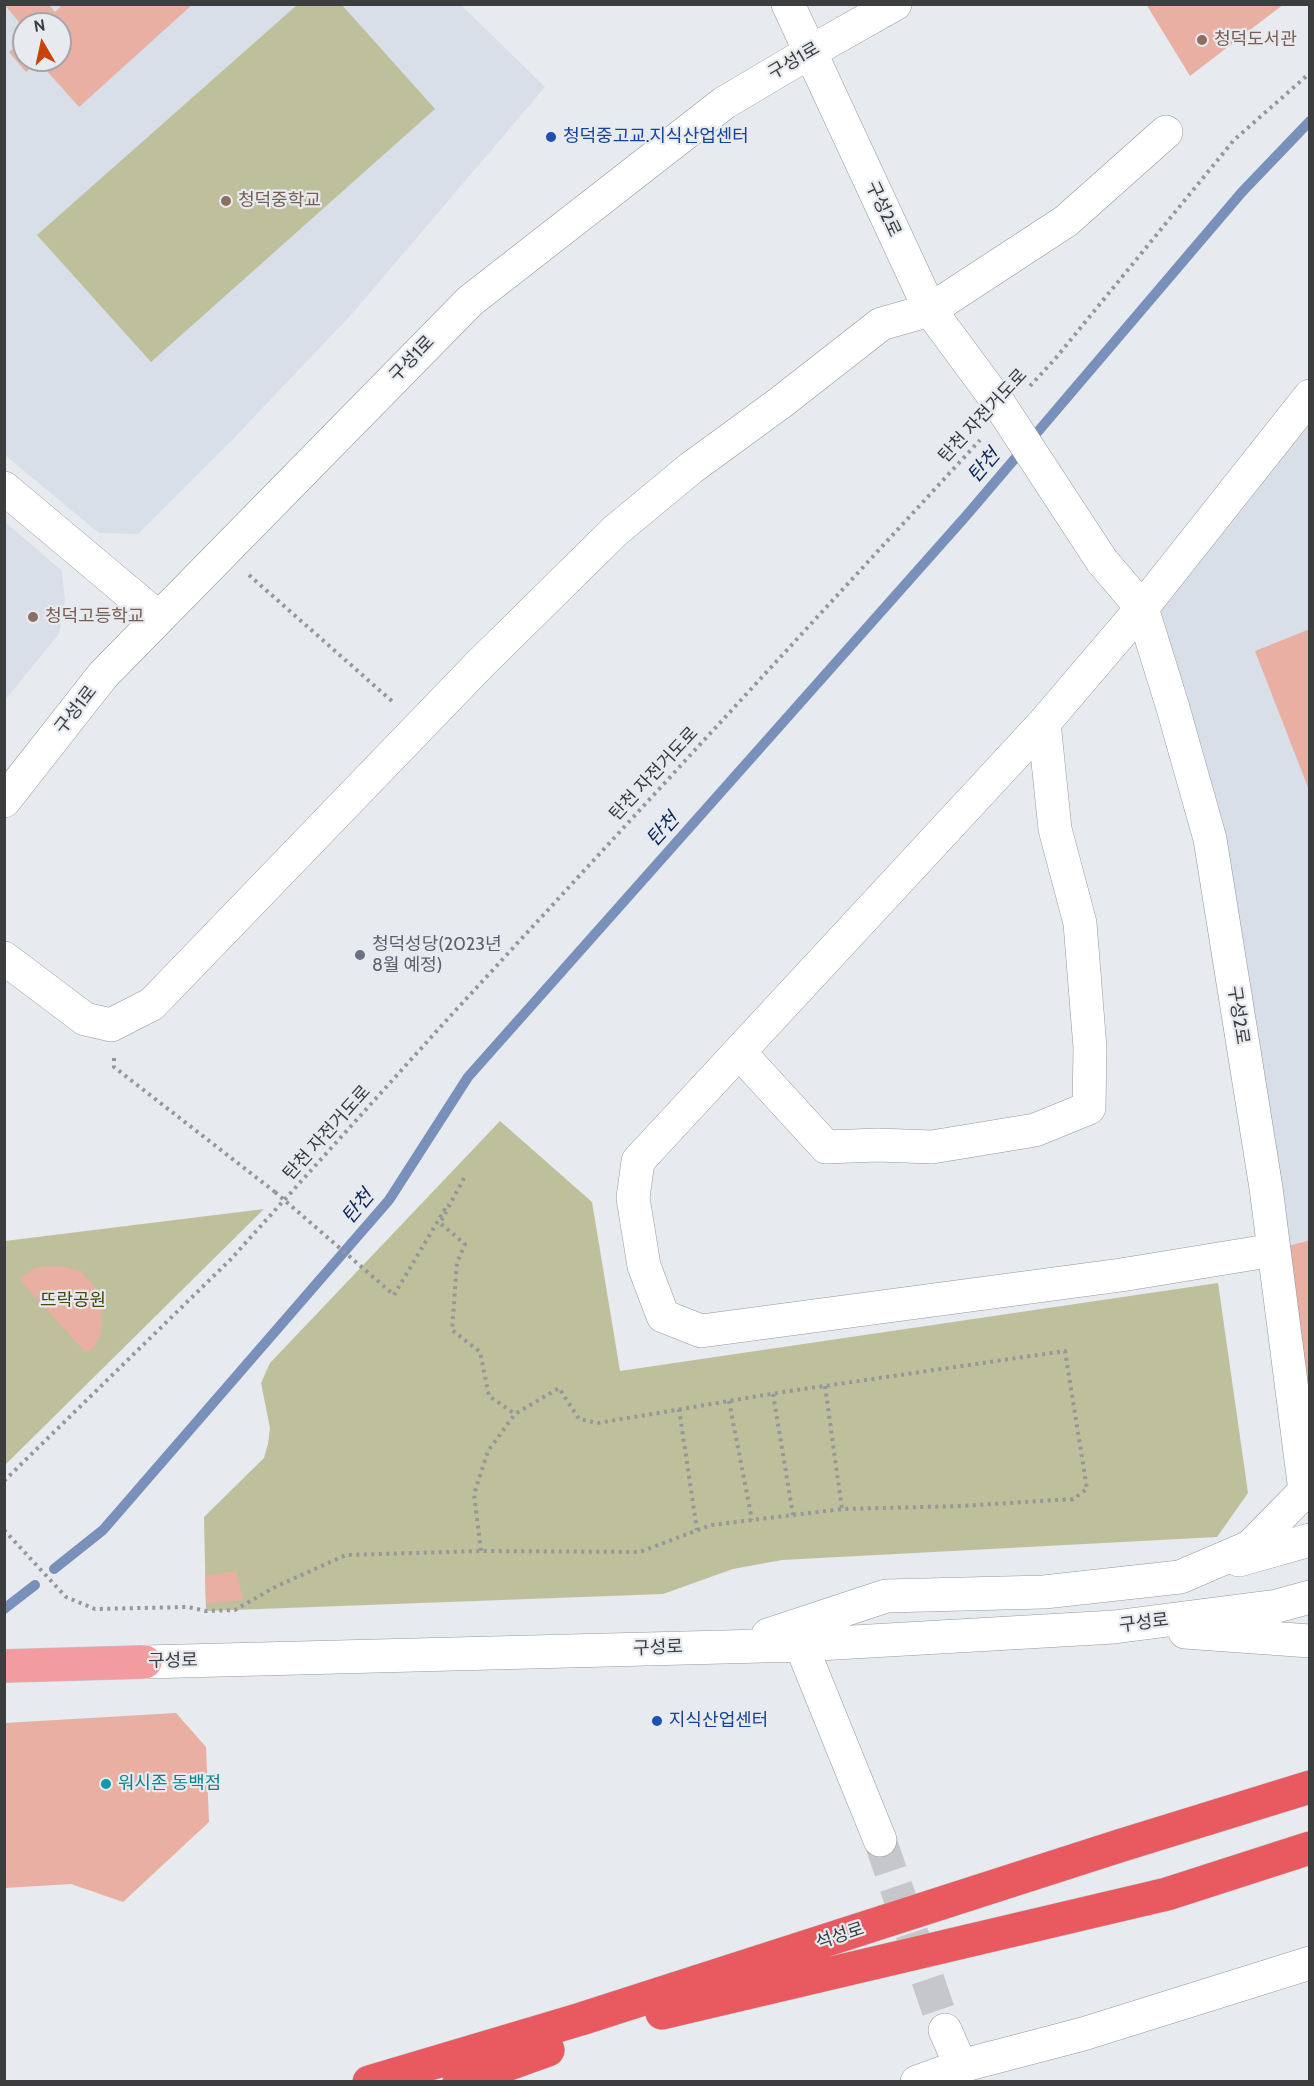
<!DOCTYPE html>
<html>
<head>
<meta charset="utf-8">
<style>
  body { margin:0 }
  #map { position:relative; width:1314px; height:2086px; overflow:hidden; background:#e7eaee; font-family:Cabin,sans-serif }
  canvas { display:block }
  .frame { position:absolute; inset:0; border:6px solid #3c3d3f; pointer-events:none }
  .north { position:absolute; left:12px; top:12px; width:60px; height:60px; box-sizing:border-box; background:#e7eaee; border:2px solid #a3a5a8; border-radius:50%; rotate:351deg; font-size:16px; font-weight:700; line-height:24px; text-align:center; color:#3c3d3f }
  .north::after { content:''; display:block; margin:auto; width:21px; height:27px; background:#c9420a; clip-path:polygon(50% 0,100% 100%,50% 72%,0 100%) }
</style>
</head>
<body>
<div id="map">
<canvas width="1314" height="2086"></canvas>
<div class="frame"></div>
<div class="north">N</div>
</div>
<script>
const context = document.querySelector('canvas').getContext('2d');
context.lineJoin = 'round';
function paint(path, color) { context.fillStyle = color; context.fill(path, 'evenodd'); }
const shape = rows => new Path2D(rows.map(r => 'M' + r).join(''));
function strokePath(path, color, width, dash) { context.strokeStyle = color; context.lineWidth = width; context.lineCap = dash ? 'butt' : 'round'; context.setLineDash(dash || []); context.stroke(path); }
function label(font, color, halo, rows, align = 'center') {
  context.font = font + ' Cabin,"Noto Sans KR",sans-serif'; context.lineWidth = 4.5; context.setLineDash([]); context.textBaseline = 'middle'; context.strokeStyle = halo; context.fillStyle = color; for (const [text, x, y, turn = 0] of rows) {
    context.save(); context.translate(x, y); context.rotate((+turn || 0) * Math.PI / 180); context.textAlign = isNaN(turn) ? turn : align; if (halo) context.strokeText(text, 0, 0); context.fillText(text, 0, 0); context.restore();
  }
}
const built = shape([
  [4,5,461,5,545,87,351,315,231,441,138,534,99,533,5,455],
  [24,24,60,24,60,60,24,60],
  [1309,396,1310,1240,1274,1250,1210,839,1142,608],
  [5,522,62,571,65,600,59,634,5,700]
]);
const green = shape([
  [297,5,342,5,435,109,151,362,37,235],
  [500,1121,592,1202,620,1371,1218,1283,1248,1493,1217,1537,782,1560,733,1569,663,1594,206,1611,204,1517,264,1458,268,1444,270,1428,261,1383,270,1363],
  [264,1209,5,1465,5,1241]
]);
const stream = shape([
  [54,1569,103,1530,389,1200,468,1077,966,516,1242,192,1310,121],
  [4,1609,35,1585]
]);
const building = shape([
  [4,4,48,4,55,12,63,4,193,4,79,107,38,61,26,72,9,52,24,39,24,60,60,60,60,24,24,24,24,28],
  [1146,4,1284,4,1190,76],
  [1310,629,1310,790,1309,790,1255,651],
  [1310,1240,1310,1495,1274,1250],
  [53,1266,66,1267,81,1271,99,1292,102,1308,101,1333,94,1348,85,1352,19,1279,35,1268],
  [236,1571,243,1600,206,1604,205,1576],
  [176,1713,206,1747,209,1822,123,1902,71,1884,5,1888,5,1723]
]);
const minorTunnel = shape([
  [880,1840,945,2030]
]);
const path = shape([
  [1030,386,1055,359,1234,140,1310,73],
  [249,575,394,703],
  [114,1058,114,1067,275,1192],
  [464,1178,440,1223,465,1244,457,1263,452,1330,480,1352,489,1396,515,1414],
  [394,1295,448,1204],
  [825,1386,842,1509],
  [773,1394,793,1515],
  [729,1401,752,1520],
  [679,1409,697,1530],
  [4,1481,231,1259,444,1023,980,440],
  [4,1530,66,1597,95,1609,188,1607,206,1611,235,1610,275,1587,346,1555,481,1551,640,1552,711,1525,842,1509,961,1506,1073,1499,1087,1489,1065,1351,783,1392,598,1423,579,1419,559,1388,515,1414,488,1451,474,1494,481,1551]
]);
const minor = shape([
  [788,4,930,310,998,402],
  [4,488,159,618],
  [1102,561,1142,608,1173,708,1210,839,1266,1188,1305,1491],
  [4,801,103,675,470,301,724,103,810,52,895,4],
  [4,958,85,1019,111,1025,152,1004,480,664,615,531,691,468,780,403,881,324,930,310,1066,221,1166,132],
  [739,1052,826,1147,878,1145,932,1147,1035,1130,1089,1108,1090,1048,1080,923,1055,829,1044,723],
  [1274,1250,1121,1275,701,1331,663,1316,644,1266,633,1198,638,1161,1044,723,1142,608,1310,396],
  [1239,1560,1310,1540],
  [1185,1632,1310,1641],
  [768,1635,886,1596,1044,1592,1180,1577,1250,1547,1305,1491],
  [801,1645,880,1840],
  [145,1662,801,1645,1114,1627,1277,1606,1310,1597],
  [945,2030,961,2066],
  [917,2082,961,2066,1083,2034,1310,1963]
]);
const major = shape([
  [4,1666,145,1662]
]);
const highway = shape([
  [662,2013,1167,1894,1310,1848],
  [369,2082,581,2019,1119,1846,1310,1787],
  [459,2082,548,2050]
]);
const pathBridge = shape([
  [275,1192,394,1295]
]);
const minorBridge = shape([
  [998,402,1102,561]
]);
const markers = [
  [1202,40,6,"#8d6e63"],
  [551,137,6,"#1a4fb4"],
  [226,201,6,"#8d6e63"],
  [33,617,6,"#8d6e63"],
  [360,955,6,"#6b7280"],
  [657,1721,6,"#1a4fb4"],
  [106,1784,6,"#0f9aa8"]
];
const educationNames = [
  ["청덕도서관",1214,40],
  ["청덕중학교",238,201],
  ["청덕고등학교",45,617]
];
const streetNames = [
  ["구성1로",794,61,-30],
  ["구성2로",883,209,65],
  ["구성1로",412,359,-46],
  ["탄천 자전거도로",983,416,-47],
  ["구성1로",76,710,-52],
  ["탄천 자전거도로",654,774,-47],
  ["구성2로",1238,1015,81],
  ["탄천 자전거도로",327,1133,-48],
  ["구성로",1144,1623,-7],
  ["구성로",658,1648,-2],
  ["구성로",173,1661,-1],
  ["석성로",840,1936,-18]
];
const transitNames = [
  ["청덕중고교.지식산업센터",563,137],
  ["지식산업센터",669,1721]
];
const worshipNames = [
  ["청덕성당(2023년",372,945],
  ["8월 예정)",372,966]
];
const parkNames = [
  ["뜨락공원",73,1301]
];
const cultureNames = [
  ["워시존 동백점",118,1784]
];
const waterNames = [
  ["탄천",984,466,-49],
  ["탄천",663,830,-48],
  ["탄천",358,1207,-50]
];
paint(built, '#d8dfe9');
paint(green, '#bec09b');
strokePath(stream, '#7990bb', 10);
paint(building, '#e8afa2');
strokePath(minorTunnel, '#c5c7cb', 33, [33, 16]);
strokePath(minor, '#96989c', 34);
strokePath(major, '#c4c5c5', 34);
strokePath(highway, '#c4c5c5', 34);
strokePath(path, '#95979a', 4, [3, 4.5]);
strokePath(minor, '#fff', 33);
strokePath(major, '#f29ca0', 33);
strokePath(highway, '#e95a60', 33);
strokePath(minorBridge, '#96989c', 34, []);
strokePath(pathBridge, '#95979a', 4, [3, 4.5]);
strokePath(minorBridge, '#fff', 33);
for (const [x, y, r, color] of markers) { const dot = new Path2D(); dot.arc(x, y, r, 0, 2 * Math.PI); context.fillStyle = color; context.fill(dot); strokePath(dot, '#e7eaee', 2); }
label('18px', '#785e54', '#e7eaee', educationNames, 'left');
label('18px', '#3c3d3f', '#e7eaee', streetNames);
label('18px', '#164399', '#e7eaee', transitNames, 'left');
label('18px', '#5b616d', '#e7eaee', worshipNames, 'left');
label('18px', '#484808', '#e7eaee', parkNames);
label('18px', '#0d838f', '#e7eaee', cultureNames, 'left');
label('italic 20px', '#122b60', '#e7eaee', waterNames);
</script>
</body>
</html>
